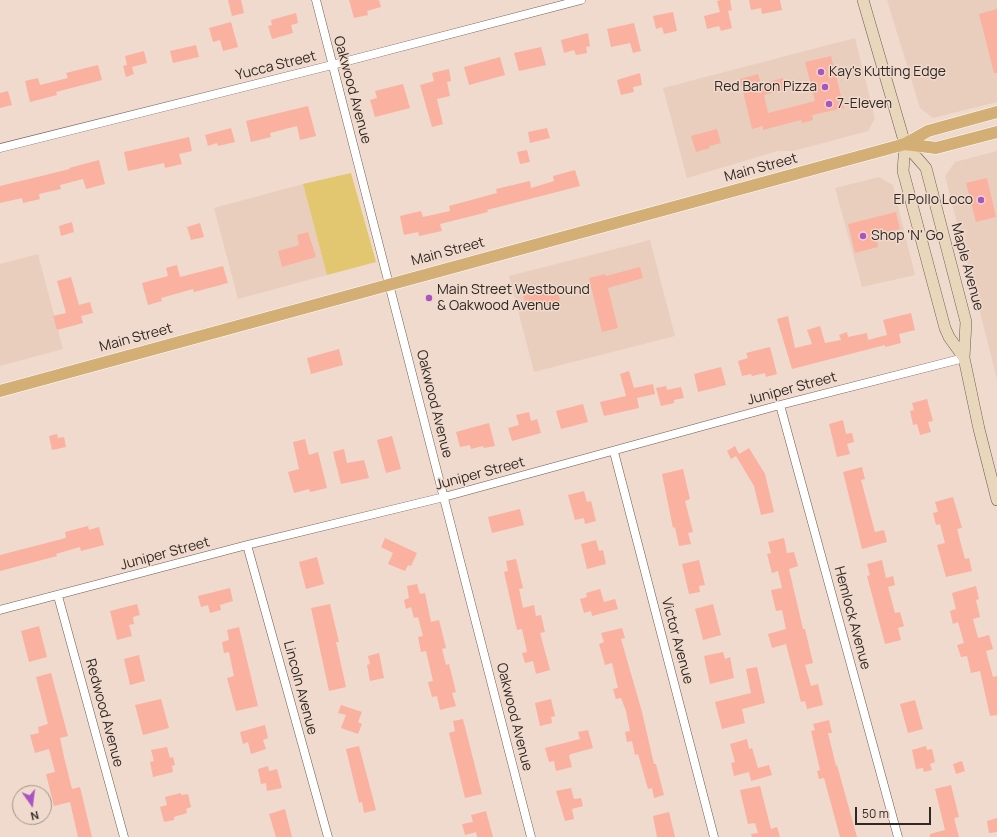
<!DOCTYPE html>
<html>
<head>
<meta charset="utf-8">
<style>
  body { margin:0 }
  #map { position:relative; width:997px; height:837px; overflow:hidden; background:#efdacd; font-family:Manrope,sans-serif }
  canvas { display:block }
  .north { position:absolute; left:12px; top:785px; width:40px; height:40px; box-sizing:border-box; background:#efdacd; border:1px solid #a39389; border-radius:50%; rotate:166deg; font-size:11px; font-weight:700; line-height:16px; text-align:center; color:#302823 }
  .north::after { content:''; display:block; margin:auto; width:14px; height:18px; background:#a854c2; clip-path:polygon(50% 0,100% 100%,50% 72%,0 100%) }
  .scale { position:absolute; left:855px; top:807px; width:76px; height:18px; box-sizing:border-box; border:2px solid #302823; border-top:0; padding-left:5px; font-size:12px; line-height:14px; white-space:nowrap; color:#302823; -webkit-text-stroke:3px #efdacd; paint-order:stroke }
</style>
</head>
<body>
<div id="map">
<canvas width="997" height="837"></canvas>
<div class="north">N</div>
<div class="scale">50 m</div>
</div>
<script>
const context = document.querySelector('canvas').getContext('2d');
context.lineJoin = 'round';
function paint(path, color) { context.fillStyle = color; context.fill(path, 'evenodd'); }
const shape = rows => new Path2D(rows.map(r => 'M' + r).join(''));
function strokePath(path, color, width, dash) { context.strokeStyle = color; context.lineWidth = width; context.lineCap = dash ? 'butt' : 'round'; context.setLineDash(dash || []); context.stroke(path); }
function label(font, color, halo, rows, align = 'center') {
  context.font = font + ' Manrope,sans-serif'; context.lineWidth = 3; context.setLineDash([]); context.textBaseline = 'middle'; context.strokeStyle = halo; context.fillStyle = color; for (const [text, x, y, turn = 0] of rows) {
    context.save(); context.translate(x, y); context.rotate((+turn || 0) * Math.PI / 180); context.textAlign = isNaN(turn) ? turn : align; if (halo) context.strokeText(text, 0, 0); context.fillText(text, 0, 0); context.restore();
  }
}
const built = shape([
  [887,0,997,0,997,102,933,118,920,108],
  [855,38,875,118,868,131,793,151,778,151,687,178,663,88],
  [997,151,997,379,945,176,955,162],
  [879,177,893,185,915,275,862,287,835,188],
  [303,184,327,275,238,299,214,208],
  [650,240,675,336,534,372,509,276],
  [38,254,63,349,0,366,0,264]
]);
const green = shape([
  [351,173,376,262,327,275,303,184]
]);
const building = shape([
  [228,0,241,0,244,13,232,16],
  [349,0,379,0,381,7,367,11,368,15,354,18],
  [721,0,730,0,732,10,728,11,732,28,721,31,719,26,707,29,704,16,720,12,717,1],
  [749,0,780,0,782,10,762,14,761,8,751,10],
  [997,9,997,73,994,73,979,14],
  [673,12,677,31,664,34,662,27,656,29,653,16],
  [296,13,298,23,291,25,293,33,272,39,268,26,272,25,271,20],
  [231,22,238,47,223,51,220,40,213,42,209,28],
  [634,23,641,51,633,53,630,43,611,47,607,29],
  [588,33,590,46,586,47,587,53,576,55,574,50,564,53,561,40],
  [196,45,199,57,173,63,170,51],
  [541,47,546,65,519,71,514,53],
  [144,51,147,63,132,67,134,74,126,77,123,66,127,65,125,56],
  [831,56,844,108,812,115,813,120,802,123,801,120,763,130,763,126,752,129,740,79,758,74,761,84,783,78,786,89,764,95,768,113,815,101,805,62],
  [500,57,505,75,469,85,464,67],
  [98,65,102,80,56,92,57,95,30,102,25,81,38,78,40,85,68,78,66,73],
  [449,69,451,81,447,82,450,96,437,99,443,124,432,127,420,85,434,81,432,73],
  [640,73,642,85,633,87,634,92,621,95,617,80],
  [403,84,410,108,375,117,370,100,377,98,375,91],
  [8,91,12,105,0,108,0,93],
  [308,106,316,136,300,140,297,126,270,133,271,137,251,142,246,121],
  [231,128,235,142,218,146,217,143,208,146,205,135],
  [547,128,550,138,530,143,528,132],
  [717,129,721,143,709,146,710,148,696,152,691,136],
  [189,137,192,151,179,154,182,164,165,168,164,163,128,171,124,152],
  [527,150,530,162,520,164,517,152],
  [99,160,105,184,86,189,83,179,60,185,61,189,39,194,40,199,23,203,22,198,0,203,0,186,70,169,69,168],
  [575,170,580,186,487,210,488,212,440,224,442,231,419,236,418,232,404,235,400,216,421,211,423,217,450,211,449,206,497,193,496,189,530,181,531,188,554,181,553,176],
  [987,178,996,217,976,222,966,183],
  [896,212,900,229,876,235,878,247,855,253,848,224],
  [72,222,74,232,61,236,59,226],
  [200,223,204,237,191,240,187,227],
  [308,232,316,257,282,267,278,251,299,245,297,235],
  [177,265,180,277,223,266,228,283,194,292,193,289,161,298,162,301,148,305,142,283,168,276,166,268],
  [640,267,643,278,608,288,618,328,602,332,589,278,605,274,606,276],
  [71,277,79,305,90,302,93,313,81,316,83,323,57,330,53,316,66,313,57,281],
  [547,288,548,290,557,288,561,305,552,307,551,304,540,306,540,303,526,306,523,294],
  [911,313,915,330,899,334,901,343,885,347,885,345,792,369,777,319,788,316,795,348,812,344,807,330,820,326,825,343,841,340,839,335,847,332,848,337,867,333,868,340,887,335,883,320],
  [770,347,777,374,766,377,765,373,752,376,751,374,742,376,738,361,748,358,746,353],
  [339,349,343,365,311,374,307,358],
  [721,367,726,385,698,392,694,374],
  [629,371,634,388,653,384,655,394,637,398,639,408,604,416,600,402,626,396,620,374],
  [666,386,667,390,681,387,684,398,674,400,674,403,661,406,656,388],
  [927,399,933,421,928,422,931,432,920,435,917,424,913,425,910,411,914,410,912,403],
  [583,404,588,422,561,429,556,411],
  [529,412,531,421,537,419,541,433,512,441,508,428,519,425,516,415],
  [843,420,846,434,852,433,854,442,847,444,850,454,837,457,829,424],
  [489,423,495,446,484,448,483,446,471,449,470,445,460,447,456,432],
  [57,434,58,438,64,437,66,447,52,450,49,436],
  [392,436,401,469,386,473,377,440],
  [305,439,309,455,318,452,327,488,310,492,309,489,294,493,288,472,299,469,293,442],
  [735,446,739,454,749,448,765,474,774,512,761,515,754,486,736,456,731,459,727,451],
  [344,449,347,463,364,460,369,478,341,484,333,452],
  [862,467,865,479,861,480,875,532,884,530,887,542,862,549,843,472],
  [683,469,690,499,685,501,693,532,688,533,691,544,679,546,675,527,673,528,662,474],
  [584,491,587,502,591,501,596,521,585,524,584,518,575,520,568,495],
  [953,497,962,528,957,529,965,559,969,558,972,571,946,577,937,545,945,543,940,524,936,525,933,513,938,512,935,502],
  [520,509,524,525,492,533,488,517],
  [88,526,89,530,99,527,104,545,81,551,80,547,56,554,57,556,0,571,0,555,66,538,65,532],
  [385,538,417,553,411,566,408,565,405,571,388,564,393,553,381,547],
  [784,538,787,553,794,552,798,566,789,569,803,629,805,629,813,663,805,665,811,686,818,684,823,705,807,709,805,701,801,702,786,644,772,648,768,634,786,629,782,610,776,611,771,590,782,588,778,571,772,573,767,554,771,553,768,542],
  [596,540,599,551,603,550,606,564,587,569,581,544],
  [317,557,324,584,306,589,299,562],
  [516,559,523,588,519,589,523,608,534,605,536,616,541,615,545,632,540,633,550,670,536,674,533,661,525,663,522,653,527,652,522,629,517,630,504,572,508,571,506,561],
  [699,560,705,585,699,586,700,592,689,594,682,564],
  [882,560,886,578,893,576,895,585,888,587,895,613,900,612,904,626,898,628,901,640,885,644,867,576,870,575,867,564],
  [417,584,420,594,425,593,431,622,439,620,446,648,442,649,446,665,449,664,456,692,452,693,456,706,440,710,437,696,432,697,428,682,433,681,426,651,421,652,418,637,423,636,418,617,414,618,411,607,406,609,404,600,409,598,407,586],
  [976,586,979,599,976,600,980,617,973,619,978,638,989,635,993,649,986,651,993,677,997,676,997,715,990,716,980,671,971,673,967,656,961,657,957,645,964,643,958,622,953,624,950,611,956,609,952,593],
  [230,588,233,601,220,605,221,610,210,613,208,605,201,607,198,596],
  [600,589,604,602,615,599,618,609,592,616,591,611,584,613,580,599,587,597,586,593],
  [137,604,140,615,133,617,134,624,129,625,132,636,117,640,110,611],
  [330,604,339,642,336,642,346,687,329,691,311,608],
  [713,604,721,635,703,640,695,609],
  [39,626,47,657,29,662,21,631],
  [239,627,258,706,236,711,227,678,234,676,229,652,224,653,222,642,229,640,227,630],
  [622,628,625,638,621,639,642,712,654,764,656,764,664,795,654,798,652,788,648,789,638,754,635,755,632,741,627,742,625,732,630,731,626,711,621,698,616,699,613,689,618,688,612,663,605,665,599,644,604,642,601,633],
  [723,652,725,659,730,657,734,678,710,684,704,656],
  [379,653,384,678,370,681,367,665,370,664,368,656],
  [139,655,145,681,130,685,124,659],
  [757,667,765,703,742,709,745,723,722,729,715,702,751,693,746,669],
  [51,673,68,736,60,738,64,757,72,789,80,787,92,837,78,837,70,802,54,806,46,774,55,772,49,749,35,753,30,735,39,733,38,727,48,724,36,677],
  [161,699,169,728,143,735,135,705],
  [551,699,555,716,551,717,552,723,540,726,535,703],
  [915,700,923,729,908,733,900,704],
  [341,705,362,712,358,722,362,724,358,734,341,728,346,715,338,713],
  [463,719,482,794,465,798,449,733,455,731,453,721],
  [829,720,832,733,828,733,836,766,837,765,857,837,840,837,824,778,819,779,817,771,820,770,811,731,815,730,813,724],
  [265,725,268,738,263,740,266,749,251,754,248,742,243,744,240,732],
  [588,730,593,748,571,754,569,756,572,767,556,771,554,761,549,762,545,748,580,739,578,732],
  [747,739,749,749,752,748,758,768,769,765,772,775,751,781,749,772,734,776,731,763,735,762,730,744],
  [359,746,376,810,364,813,362,802,359,803,346,749],
  [926,746,927,750,932,749,935,762,930,764,932,770,924,772,923,768,916,769,912,750],
  [167,747,170,758,173,757,175,765,172,766,173,772,153,777,150,762,154,761,151,750],
  [962,761,965,771,956,774,953,764],
  [268,766,269,771,277,769,282,788,267,791,266,783,261,784,258,769],
  [951,785,959,817,954,818,959,837,930,837,930,834,945,830,935,789],
  [760,786,771,829,777,827,780,837,752,837,751,834,758,833,755,823,748,824,740,790],
  [571,788,574,799,581,798,583,806,572,809,574,819,565,821,556,791],
  [181,793,181,795,188,794,191,807,186,809,187,813,174,817,174,820,164,822,160,807,167,805,165,797],
  [285,809,292,837,276,837,269,814],
  [486,811,493,837,477,837,476,832,465,835,462,824,473,822,471,815],
  [669,812,675,837,657,837,653,816],
  [997,818,997,832,989,833,987,821]
]);
const street = shape([
  [316,0,531,837],
  [0,148,332,65,581,0],
  [780,405,898,837],
  [614,452,714,837],
  [247,545,328,837],
  [58,596,124,837],
  [0,610,247,545,444,497,780,405,964,358]
]);
const secondary = shape([
  [863,0,905,144,903,171,945,328,949,337,964,358],
  [905,144,926,168,966,322,964,358,979,429,997,500]
]);
const primary = shape([
  [905,144,936,148,997,132],
  [0,391,905,144,928,131,997,112]
]);
const markers = [
  [821,72,4,"#a854c2"],
  [825,87,4,"#a854c2"],
  [829,104,4,"#a854c2"],
  [981,200,4,"#a854c2"],
  [863,236,4,"#a854c2"],
  [429,298,4,"#a854c2"]
];
const streetNames = [
  ["Yucca Street",276,66,-14],
  ["Oakwood Avenue",352,90,75],
  ["Main Street",761,168,-15],
  ["Main Street",448,252,-15],
  ["Maple Avenue",967,267,75],
  ["Main Street",136,338,-15],
  ["Juniper Street",792,389,-15],
  ["Oakwood Avenue",434,404,76],
  ["Juniper Street",480,474,-15],
  ["Juniper Street",165,554,-15],
  ["Hemlock Avenue",852,618,75],
  ["Victor Avenue",677,641,75],
  ["Lincoln Avenue",300,688,75],
  ["Redwood Avenue",104,713,75],
  ["Oakwood Avenue",514,717,76]
];
const poiNames = [
  ["Kay's Kutting Edge",829,72],
  ["Red Baron Pizza",817,87,"right"],
  ["7-Eleven",837,104],
  ["El Pollo Loco",973,200,"right"],
  ["Shop 'N' Go",871,236],
  ["Main Street Westbound",437,290],
  ["& Oakwood Avenue",437,306]
];
paint(built, '#eacebd');
paint(green, '#e2c670');
paint(building, '#fab1a0');
strokePath(street, '#6e5c51', 9);
strokePath(secondary, '#6e5c51', 12);
strokePath(primary, '#fff', 13);
strokePath(street, '#fff', 8);
strokePath(secondary, '#e9d7bb', 11);
strokePath(primary, '#d3af76', 12);
for (const [x, y, r, color] of markers) { const dot = new Path2D(); dot.arc(x, y, r, 0, 2 * Math.PI); context.fillStyle = color; context.fill(dot); strokePath(dot, '#efdacd', 1.5); }
label('14px', '#302823', '#efdacd', streetNames);
label('14px', '#302823', '#efdacd', poiNames, 'left');
</script>
</body>
</html>
